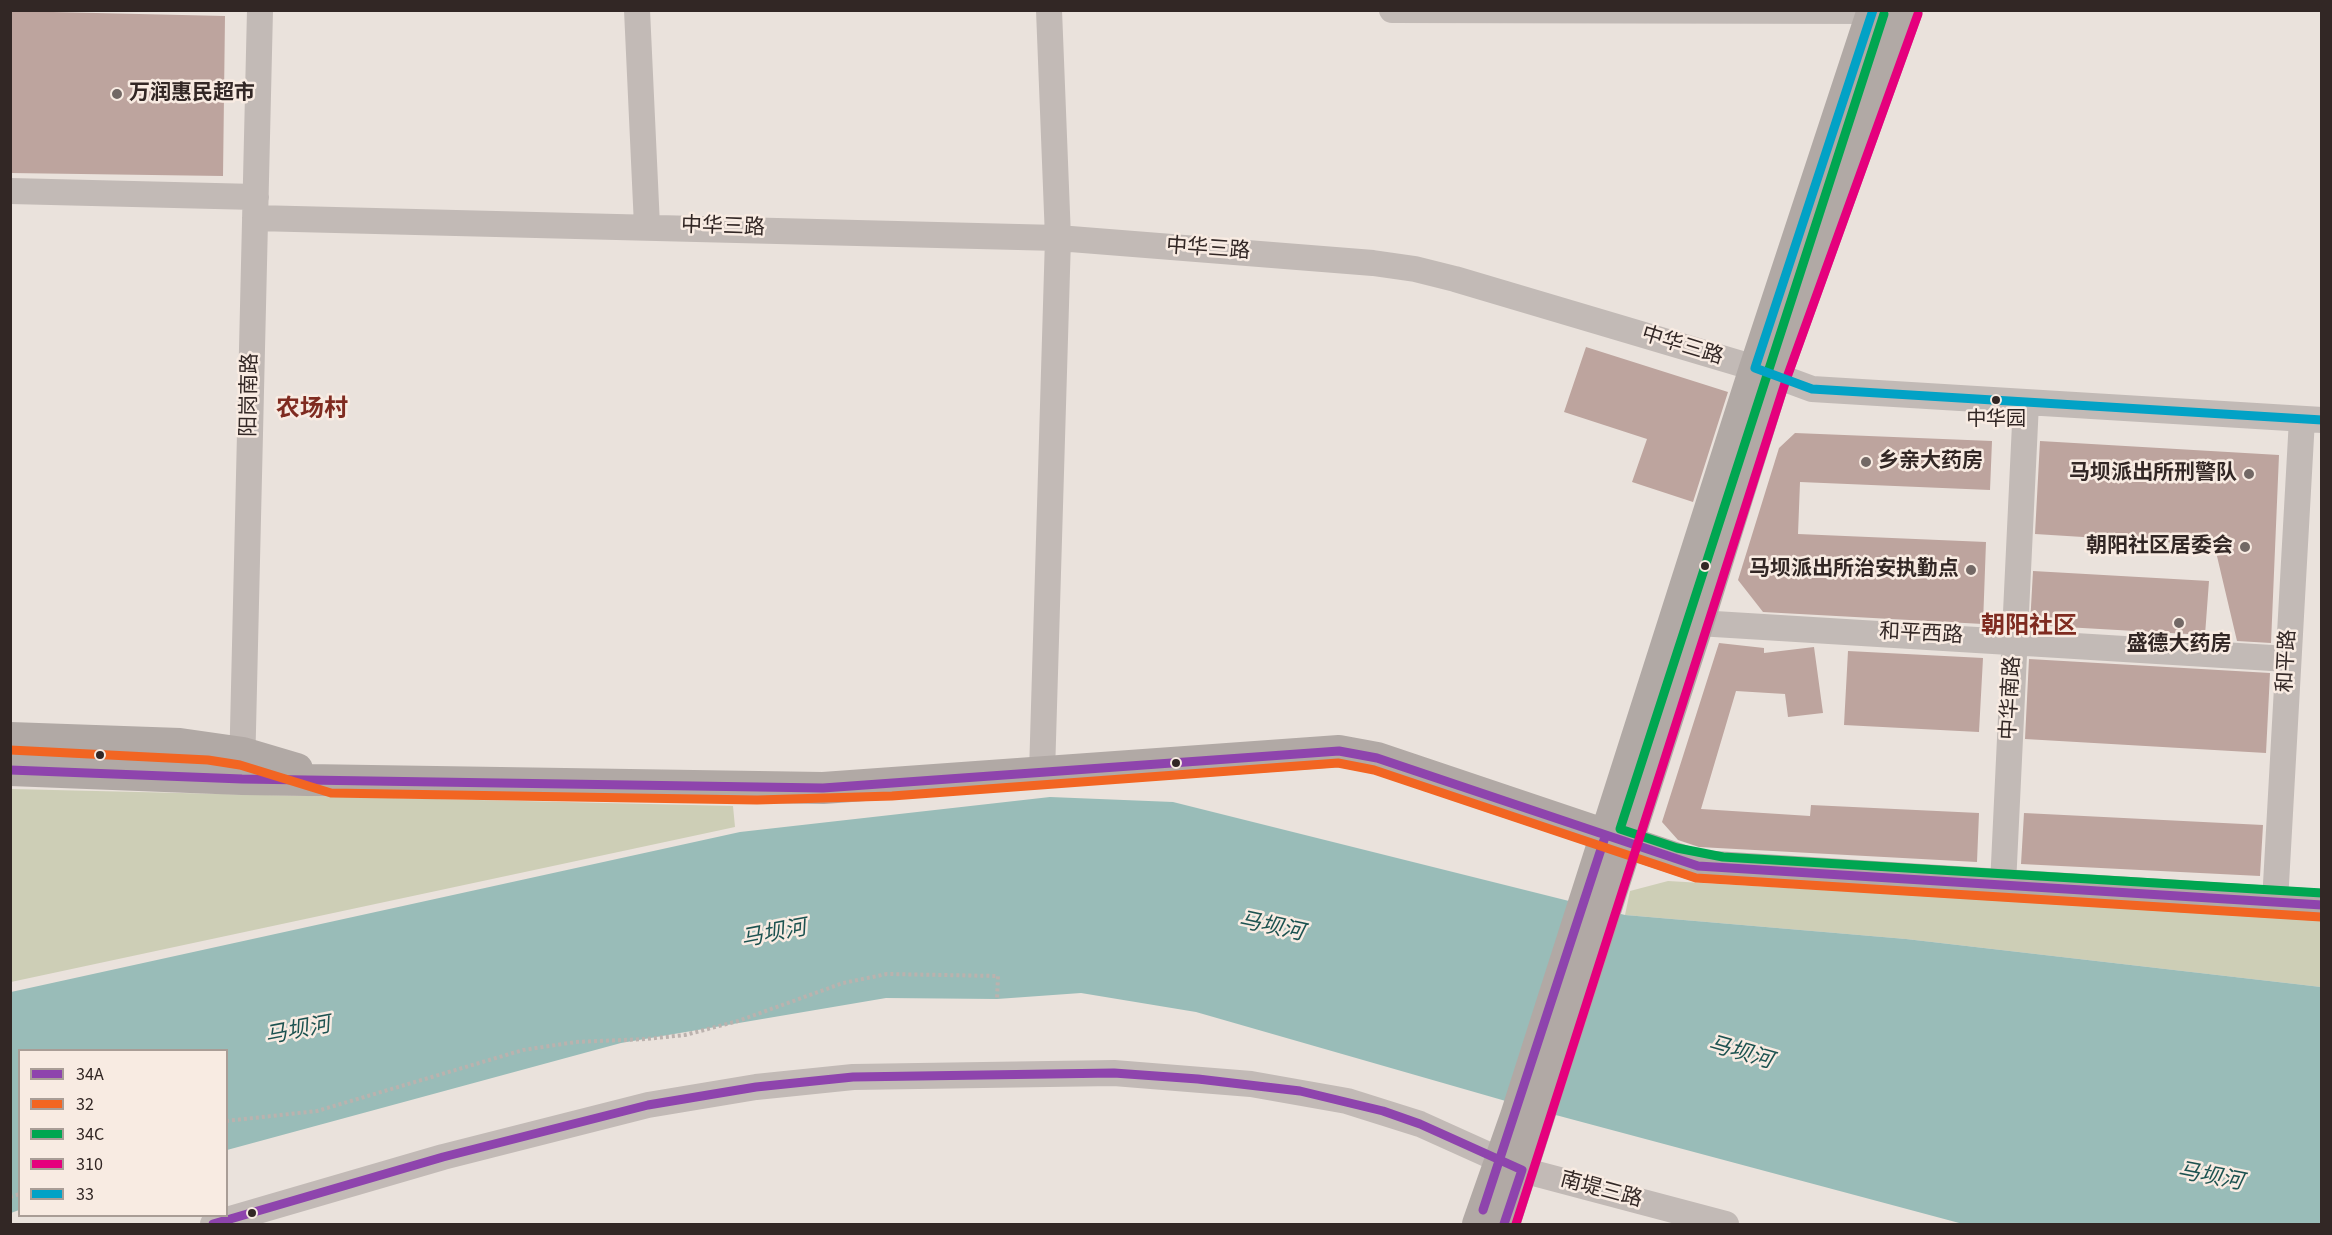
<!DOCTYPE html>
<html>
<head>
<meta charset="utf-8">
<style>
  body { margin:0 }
  #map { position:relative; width:2332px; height:1235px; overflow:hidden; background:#eae2dc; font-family:"Source Sans 3",sans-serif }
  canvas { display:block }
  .frame { position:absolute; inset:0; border:12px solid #322725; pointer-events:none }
  .legend { position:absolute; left:18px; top:1049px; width:210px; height:168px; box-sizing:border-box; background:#f8ebe2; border:2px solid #a99d96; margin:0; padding:8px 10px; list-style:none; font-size:18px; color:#322725 }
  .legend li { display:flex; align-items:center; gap:12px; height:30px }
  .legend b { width:30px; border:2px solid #a99d96 }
</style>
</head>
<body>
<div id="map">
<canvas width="2332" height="1235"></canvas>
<div class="frame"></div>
<ul class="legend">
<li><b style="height:8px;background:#8e44ad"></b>34A</li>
<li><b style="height:8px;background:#f26522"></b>32</li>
<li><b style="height:8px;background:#00a651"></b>34C</li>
<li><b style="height:8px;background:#e5007d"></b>310</li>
<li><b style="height:8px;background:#02a2c6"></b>33</li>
</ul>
</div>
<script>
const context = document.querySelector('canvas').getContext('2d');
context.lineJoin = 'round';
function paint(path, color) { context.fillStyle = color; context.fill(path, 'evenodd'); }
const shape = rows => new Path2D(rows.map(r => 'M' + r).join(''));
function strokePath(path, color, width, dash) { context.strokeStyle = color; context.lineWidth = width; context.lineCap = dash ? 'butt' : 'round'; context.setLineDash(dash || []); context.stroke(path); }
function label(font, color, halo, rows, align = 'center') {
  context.font = font + ' "Source Sans 3","Noto Sans SC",sans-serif'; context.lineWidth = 5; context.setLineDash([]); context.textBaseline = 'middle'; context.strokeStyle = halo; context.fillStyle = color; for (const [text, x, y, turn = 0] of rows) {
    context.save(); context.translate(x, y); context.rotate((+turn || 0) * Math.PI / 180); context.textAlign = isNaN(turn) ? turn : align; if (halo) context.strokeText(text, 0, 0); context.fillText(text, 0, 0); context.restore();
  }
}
const green = shape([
  [11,789,733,806,735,827,11,982],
  [1668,881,2321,919,2321,987,1906,939,1625,915,1630,891]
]);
const water = shape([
  [1050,797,1173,802,1625,915,1906,939,2321,987,2321,1224,1963,1224,1537,1110,1196,1012,1081,993,997,999,886,998,621,1043,227,1150,226,1050,20,1050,19,1210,11,1213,11,992,740,832]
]);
const building = shape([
  [10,11,225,16,223,176,10,173],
  [1586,347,1728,392,1693,502,1632,482,1647,439,1564,412],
  [1795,433,1992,441,1990,490,1800,482,1798,534,1986,542,1983,624,1763,612,1738,580,1779,448],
  [2040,441,2279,455,2271,643,2237,641,2212,535,2211,545,2035,534],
  [2033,571,2209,581,2205,635,2030,625],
  [1719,643,1764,648,1764,653,1814,647,1823,713,1788,717,1785,694,1736,691,1701,809,1810,816,1811,805,1979,813,1977,862,1699,847,1678,840,1662,822],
  [1848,651,1983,658,1979,732,1844,725],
  [2029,659,2270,673,2266,753,2025,739],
  [2024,813,2263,825,2260,876,2021,864]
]);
const path = shape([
  [226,1121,317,1111,523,1050,576,1042,646,1039,685,1035,738,1021,843,983,887,974,998,976,997,999],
  [10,1197,20,1194]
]);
const minor = shape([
  [637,10,647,226],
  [1392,10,1873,11,1888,18],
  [10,191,256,197],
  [255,218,1058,238,1373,263,1415,269,1455,279,1755,368,1812,389,2322,420],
  [1698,623,2288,659],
  [242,772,260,10],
  [1042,773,1058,238,1049,10],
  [2003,885,2026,403],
  [2275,902,2302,419],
  [213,1224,443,1157,648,1105,756,1087,853,1077,1114,1073,1251,1084,1347,1101,1420,1124,1522,1170,1726,1224]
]);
const major = shape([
  [10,738,180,744,243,753,297,769],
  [10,770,242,779,823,788,1339,751,1377,758,1698,866,2322,905],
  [1478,1224,1516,1116,1755,368,1873,10],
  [1504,1224,1698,623,1775,376,1907,10]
]);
const bus1 = shape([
  [10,770,242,779,823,788,1339,751,1377,758,1698,866,2322,905],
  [1483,1210,1605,837],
  [213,1224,443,1157,648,1105,756,1087,853,1077,1114,1073,1198,1079,1300,1091,1383,1111,1420,1124,1522,1170,1504,1224]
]);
const bus2 = shape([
  [10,750,208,760,240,765,331,793,757,800,892,796,1338,763,1374,770,1696,878,2321,917]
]);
const bus3 = shape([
  [1884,14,1620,829,1677,848,1723,857,2322,893]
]);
const bus4 = shape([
  [1516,1224,1786,380,1918,14]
]);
const bus5 = shape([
  [1873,10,1755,368,1812,389,2322,420]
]);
const markers = [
  [117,94,6,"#726865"],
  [1996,400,5,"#322725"],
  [1866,462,6,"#726865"],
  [2249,474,6,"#726865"],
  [2245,547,6,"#726865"],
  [1705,566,5,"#322725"],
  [1971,570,6,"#726865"],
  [2179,623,6,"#726865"],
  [100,755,5,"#322725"],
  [1176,763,5,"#322725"],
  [252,1213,5,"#322725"]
];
const busNames = [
  ["中华园",1996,421]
];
const poiNames = [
  ["万润惠民超市",129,94,"left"],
  ["乡亲大药房",1878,462,"left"],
  ["马坝派出所刑警队",2237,474],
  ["朝阳社区居委会",2233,547],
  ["马坝派出所治安执勤点",1959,570],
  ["盛德大药房",2179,645,"center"]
];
const streetNames = [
  ["中华三路",723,228,2],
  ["中华三路",1208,250,4],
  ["中华三路",1682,347,17],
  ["阳岗南路",251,395,-89],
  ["和平西路",1921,635,3],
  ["和平路",2288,661,-87],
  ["中华南路",2012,698,-87],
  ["南堤三路",1601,1191,15]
];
const waterNames = [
  ["马坝河",1271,928,12],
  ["马坝河",774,935,-11],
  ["马坝河",298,1032,-11],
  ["马坝河",1740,1054,16],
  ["马坝河",2210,1178,11]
];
const quarterNames = [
  ["农场村",312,411],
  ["朝阳社区",2029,628]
];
paint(green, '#cdceb6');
paint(water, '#99bcb8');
paint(building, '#bda49e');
strokePath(path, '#bbb2ae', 4, [3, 3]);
strokePath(minor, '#c2bab6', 26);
strokePath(major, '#b1a9a5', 32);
strokePath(bus1, '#8e44ad', 9);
strokePath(bus2, '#f26522', 9);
strokePath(bus3, '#00a651', 9);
strokePath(bus4, '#e5007d', 9);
strokePath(bus5, '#02a2c6', 9);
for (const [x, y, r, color] of markers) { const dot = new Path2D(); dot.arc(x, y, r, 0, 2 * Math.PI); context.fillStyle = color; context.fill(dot); strokePath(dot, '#f8ebe2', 2); }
label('20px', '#322725', '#f8ebe2', busNames);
label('bold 21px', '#322725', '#f8ebe2', poiNames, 'right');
label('21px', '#322725', '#f8ebe2', streetNames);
label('italic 22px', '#1c5250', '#f8ebe2', waterNames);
label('bold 24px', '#7f2b20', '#f8ebe2', quarterNames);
</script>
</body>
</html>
